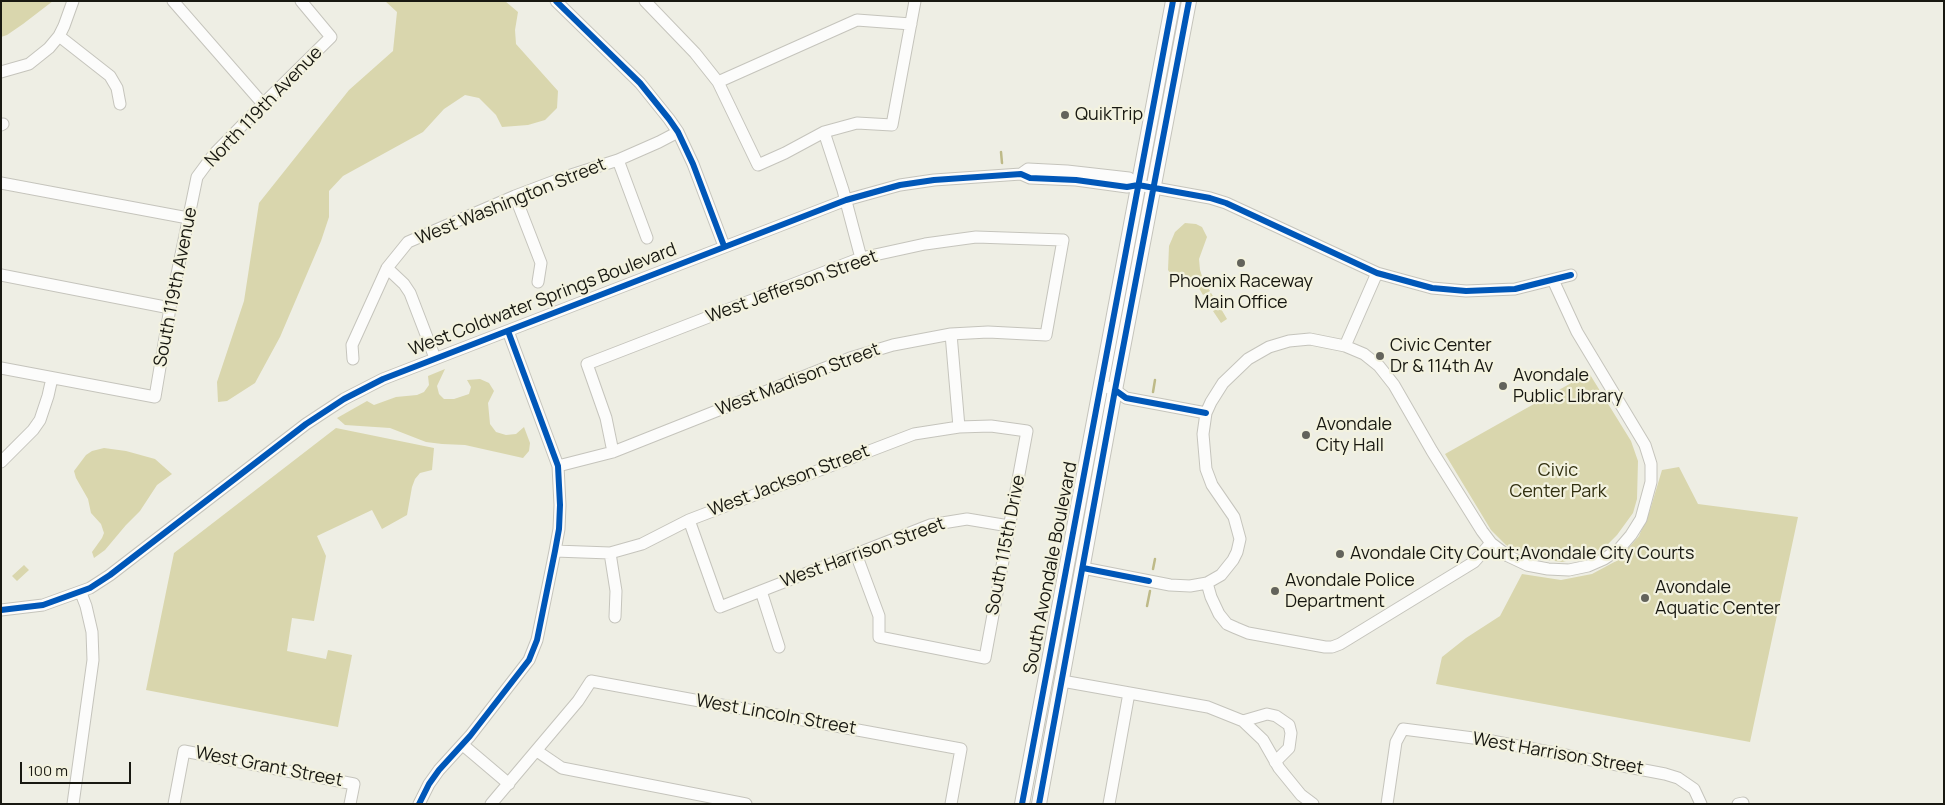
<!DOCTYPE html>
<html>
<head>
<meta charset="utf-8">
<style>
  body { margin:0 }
  #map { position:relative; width:1945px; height:805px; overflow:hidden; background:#eeeee4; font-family:Manrope,sans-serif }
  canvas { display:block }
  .frame { position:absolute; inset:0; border:2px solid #181811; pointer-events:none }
  .scale { position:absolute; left:20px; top:762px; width:111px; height:22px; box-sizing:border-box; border:2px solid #181811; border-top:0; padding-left:6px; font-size:15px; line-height:18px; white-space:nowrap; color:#181811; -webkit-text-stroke:4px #f3f2df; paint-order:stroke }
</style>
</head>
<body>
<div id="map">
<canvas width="1945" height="805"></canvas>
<div class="frame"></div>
<div class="scale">100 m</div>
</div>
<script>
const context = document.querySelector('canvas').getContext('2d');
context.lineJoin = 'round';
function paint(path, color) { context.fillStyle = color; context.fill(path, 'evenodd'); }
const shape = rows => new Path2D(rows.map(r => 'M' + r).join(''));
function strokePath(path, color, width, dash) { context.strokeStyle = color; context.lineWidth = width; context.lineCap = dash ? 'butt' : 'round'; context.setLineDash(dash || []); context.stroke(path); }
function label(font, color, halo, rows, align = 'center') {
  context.font = font + ' Manrope,sans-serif'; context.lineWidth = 4.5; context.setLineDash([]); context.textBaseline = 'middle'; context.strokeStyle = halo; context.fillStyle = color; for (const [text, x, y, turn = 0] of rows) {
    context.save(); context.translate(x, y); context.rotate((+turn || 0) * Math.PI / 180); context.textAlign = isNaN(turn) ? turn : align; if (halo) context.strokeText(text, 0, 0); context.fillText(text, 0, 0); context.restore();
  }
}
const green = shape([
  [1,1,53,1,23,24,7,35,1,37],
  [385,1,505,1,518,12,515,30,516,44,558,91,557,108,545,120,528,125,502,127,496,115,479,98,465,95,444,109,423,132,343,176,329,191,329,217,321,241,280,337,255,383,227,401,218,402,217,382,244,301,259,203,349,90,393,51,397,12],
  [1185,223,1196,224,1202,227,1207,237,1199,259,1200,270,1202,276,1192,282,1175,280,1168,270,1169,246,1175,232],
  [1202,279,1210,291,1203,295,1196,283],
  [1211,293,1219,305,1212,309,1205,297],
  [1220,307,1227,319,1221,323,1213,311],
  [445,369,437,386,439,394,444,399,454,399,469,394,471,387,467,380,480,379,489,383,494,391,488,403,490,424,496,432,506,435,516,434,524,427,530,443,529,451,523,458,465,445,442,444,426,442,390,428,345,425,337,418,367,401,374,405,396,397,417,395,424,392,429,385,428,376],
  [1589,373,1631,441,1638,461,1637,499,1633,513,1617,535,1608,544,1589,556,1562,562,1532,558,1506,545,1491,530,1445,454],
  [336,428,434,448,432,470,420,473,415,479,412,487,407,515,382,529,372,510,317,536,326,556,314,621,292,618,287,651,326,659,328,650,352,655,338,727,146,690,174,553],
  [104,448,126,451,155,459,172,474,157,485,140,511,126,525,105,550,94,558,92,552,102,538,104,533,101,524,91,513,88,499,76,478,74,471,86,455,92,451],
  [1679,467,1698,504,1798,517,1750,742,1436,684,1442,657,1466,638,1500,616,1522,574,1561,580,1592,574,1618,560,1639,536,1650,510,1662,470],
  [24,565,29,570,17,581,12,576]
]);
const stream = shape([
  [1001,152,1002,163],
  [1153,392,1155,380],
  [1153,569,1155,559],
  [1147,606,1150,591]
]);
const minor = shape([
  [173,1,263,104],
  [556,1,640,83,669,119,678,132,693,164,724,246],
  [645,1,695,53,718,82,758,165,785,153,824,132,857,123,892,125,915,1],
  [59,36,110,76,117,88,120,104],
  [1,72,29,64,49,48,59,36,64,26,73,1],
  [718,82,857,20,911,24],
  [1,125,3,124],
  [824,132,843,190,861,258],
  [618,160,647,238],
  [1021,174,1028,169,1067,171,1129,178,1138,185],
  [1,183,188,218],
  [515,196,541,263,538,282],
  [387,268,404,284,410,293,435,358],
  [1,275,170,308],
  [951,334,959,427],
  [1345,346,1377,273],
  [353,359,352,345,387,268,408,242,515,196,568,176,618,160,659,142,678,132],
  [1,368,155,397,170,308,197,177,214,154,263,104,331,37,301,1],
  [1101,385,1115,390,1126,398,1206,413],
  [1,462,33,430,40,420,48,396,52,378],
  [558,466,613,452,850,358,893,345,951,334,988,332,1046,335,1063,240,976,237,925,244,861,258,587,364,606,418,613,452],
  [689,520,720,607,930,525,967,519,1009,526],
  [555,551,610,553,642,544,689,520,914,434,959,427,991,426,1027,431,985,658,879,637,879,616,856,554],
  [610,553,616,591,615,617],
  [1083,568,1170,585,1190,586,1207,583,1221,575,1233,560,1237,552,1240,539,1234,517,1212,485,1206,469,1203,434,1206,413,1211,402,1223,383,1248,359,1269,347,1289,341,1310,339,1345,346,1364,354,1379,366,1394,385,1432,451,1482,531,1491,543,1508,556,1527,565,1548,569,1569,570,1588,566,1604,559,1619,549,1631,535,1641,519,1651,482,1651,464,1645,445,1577,332,1553,280],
  [1207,583,1211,597,1219,614,1227,624,1236,628,1248,633,1325,647,1332,647,1340,644,1474,562,1491,543],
  [761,591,779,647],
  [1,610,43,605,90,588,110,575,306,424,344,399,383,379,846,200,900,185,934,180,1021,174,1030,178,1076,180,1127,187,1138,185,1210,198,1226,203,1377,273,1432,288,1466,291,1515,289,1571,275],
  [1062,681,1208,707,1243,721,1263,740,1279,768,1301,795,1313,804],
  [1243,721,1267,714,1276,716,1289,725,1291,733,1289,748,1275,762],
  [463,745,509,784],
  [537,751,562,768,746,804],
  [73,804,93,660,92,632,86,606,81,593],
  [174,804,184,751,354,784,350,804],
  [419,804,429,784,439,770,470,736,529,660,537,640,555,551,559,529,560,505,558,466,508,331],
  [491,804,578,701,591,681,961,749,951,804],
  [1109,804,1129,693],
  [1387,804,1396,742,1403,729,1481,739,1665,774,1678,778,1694,789,1701,804],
  [1738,804,1743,803]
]);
const major = shape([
  [1022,804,1173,1],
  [1039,804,1115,390,1189,1]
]);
const cycleway = shape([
  [556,1,640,83,669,119,678,132,693,164,724,246],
  [1115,390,1126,398,1206,413],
  [1083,568,1149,581],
  [1,610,43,605,90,588,110,575,306,424,344,399,383,379,846,200,900,185,934,180,1021,174,1030,178,1076,180,1127,187,1138,185,1210,198,1226,203,1377,273,1432,288,1466,291,1515,289,1571,275],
  [419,804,429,784,439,770,470,736,529,660,537,640,555,551,559,529,560,505,558,466,508,331],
  [1022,804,1173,1],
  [1039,804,1115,390,1189,1]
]);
const markers = [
  [1065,115,5,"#63635b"],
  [1241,263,5,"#63635b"],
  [1380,356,5,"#63635b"],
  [1503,386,5,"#63635b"],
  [1306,435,5,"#63635b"],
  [1340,554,5,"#63635b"],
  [1275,591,5,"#63635b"],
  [1645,598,5,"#63635b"]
];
const streetNames = [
  ["North 119th Avenue",264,107,-46],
  ["West Washington Street",511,202,-22],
  ["South 119th Avenue",176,287,-79],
  ["West Jefferson Street",792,287,-20],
  ["West Coldwater Springs Boulevard",543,300,-21],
  ["West Madison Street",798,380,-21],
  ["West Jackson Street",789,481,-21],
  ["South 115th Drive",1006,545,-79],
  ["West Harrison Street",863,553,-20],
  ["South Avondale Boulevard",1051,568,-79],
  ["West Lincoln Street",776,715,10],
  ["West Harrison Street",1558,754,10],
  ["West Grant Street",269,767,11]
];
const poiNames = [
  ["QuikTrip",1075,115],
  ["Phoenix Raceway",1241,282,"center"],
  ["Main Office",1241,303,"center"],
  ["Civic Center",1390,346],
  ["Dr & 114th Av",1390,367],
  ["Avondale",1513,376],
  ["Public Library",1513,397],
  ["Avondale",1316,425],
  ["City Hall",1316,446],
  ["Avondale City Court;Avondale City Courts",1350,554],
  ["Avondale Police",1285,581],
  ["Department",1285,602],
  ["Avondale",1655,588],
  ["Aquatic Center",1655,609]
];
const parkNames = [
  ["Civic",1558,471],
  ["Center Park",1558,492]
];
paint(green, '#d9d6ad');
strokePath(stream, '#beba88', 2.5);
strokePath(minor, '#c5c4bc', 13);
strokePath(major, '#c5c4bc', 16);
strokePath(minor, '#fcfcfb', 11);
strokePath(major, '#fcfcfb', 14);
strokePath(cycleway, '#0057b8', 6);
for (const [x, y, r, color] of markers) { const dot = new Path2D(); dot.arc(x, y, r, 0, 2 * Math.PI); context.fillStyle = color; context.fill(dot); strokePath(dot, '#f3f2df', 2); }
label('18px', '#181811', '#f3f2df', streetNames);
label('18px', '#181811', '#f3f2df', poiNames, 'left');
label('18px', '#323011', '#f3f2df', parkNames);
</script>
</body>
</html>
